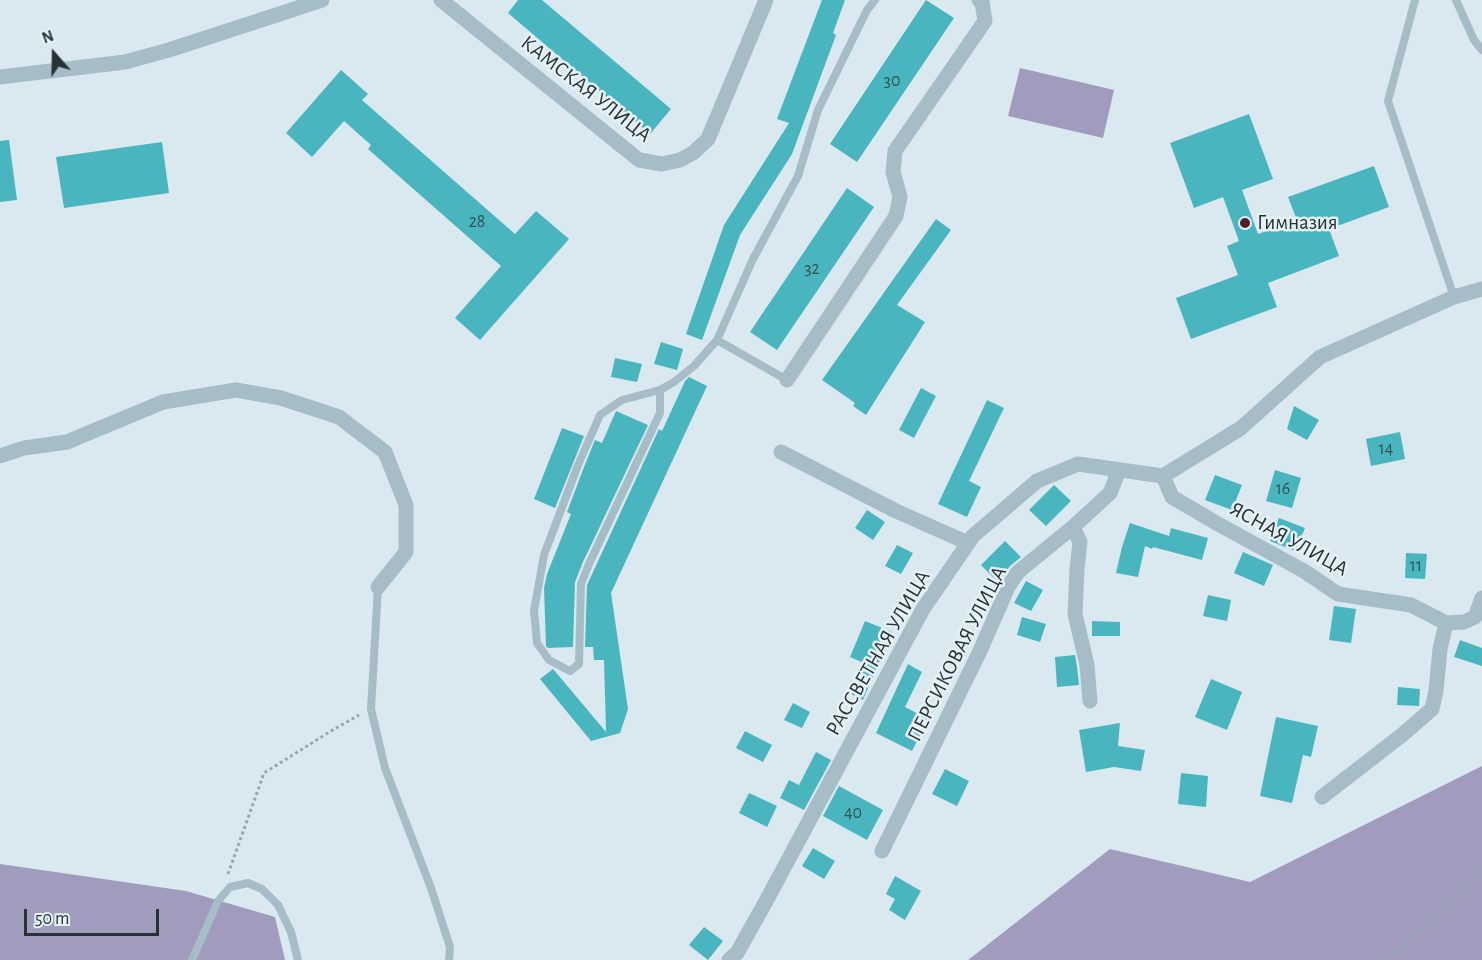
<!DOCTYPE html>
<html>
<head>
<meta charset="utf-8">
<style>
  body { margin:0 }
  #map { position:relative; width:1482px; height:960px; overflow:hidden; background:#dae8f0; font-family:"Alegreya Sans",sans-serif }
  canvas { display:block }
  .north { position:absolute; left:24px; top:24px; width:60px; height:60px; -webkit-text-stroke:4px #e5f1f8; paint-order:stroke; rotate:340deg; font-size:16px; font-weight:700; line-height:24px; text-align:center; color:#273233 }
  .north::after { content:''; display:block; margin:auto; width:21px; height:27px; background:#273233; clip-path:polygon(50% 0,100% 100%,50% 72%,0 100%) }
  .scale { position:absolute; left:24px; top:909px; width:135px; height:27px; box-sizing:border-box; border:3px solid #273233; border-top:0; padding-left:8px; font-size:18px; line-height:21px; white-space:nowrap; color:#273233; -webkit-text-stroke:4px #e5f1f8; paint-order:stroke }
</style>
</head>
<body>
<div id="map">
<canvas width="1482" height="960"></canvas>
<div class="north">N</div>
<div class="scale">50 m</div>
</div>
<script>
const context = document.querySelector('canvas').getContext('2d');
context.lineJoin = 'round';
function paint(path, color) { context.fillStyle = color; context.fill(path, 'evenodd'); }
const shape = rows => new Path2D(rows.map(r => 'M' + r).join(''));
function strokePath(path, color, width, dash) { context.strokeStyle = color; context.lineWidth = width; context.lineCap = dash ? 'butt' : 'round'; context.setLineDash(dash || []); context.stroke(path); }
function label(font, color, halo, rows, align = 'center') {
  context.font = font + ' "Alegreya Sans",sans-serif'; context.lineWidth = 5; context.setLineDash([]); context.textBaseline = 'middle'; context.strokeStyle = halo; context.fillStyle = color; for (const [text, x, y, turn = 0] of rows) {
    context.save(); context.translate(x, y); context.rotate((+turn || 0) * Math.PI / 180); context.textAlign = isNaN(turn) ? turn : align; if (halo) context.strokeText(text, 0, 0); context.fillText(text, 0, 0); context.restore();
  }
}
const green = shape([
  [1020,68,1114,90,1103,138,1008,116],
  [1482,766,1482,960,968,960,1110,849,1250,882],
  [0,864,186,891,275,917,285,960,0,960]
]);
const building = shape([
  [518,0,542,0,671,109,650,134,508,13],
  [822,0,845,0,833,33,836,35,792,154,740,235,702,340,686,334,724,225,789,123,777,119],
  [926,0,954,18,857,162,830,144],
  [341,70,368,94,362,100,515,234,536,211,569,239,480,340,455,318,501,266,368,149,371,145,344,121,312,157,286,133],
  [1249,114,1273,179,1242,190,1258,234,1297,220,1288,197,1374,166,1389,207,1329,229,1339,256,1268,283,1277,307,1191,339,1176,298,1238,275,1227,246,1239,241,1223,197,1194,208,1170,143],
  [9,140,17,200,0,202,0,141],
  [162,142,169,193,64,208,56,157],
  [847,188,874,207,777,350,750,332],
  [936,219,951,230,897,305,925,322,866,415,853,406,855,403,822,380],
  [661,342,683,349,677,370,654,364],
  [615,358,642,364,637,382,611,377],
  [689,377,707,386,611,593,628,709,620,733,591,741,540,679,553,669,554,670,606,732,604,660,594,660,593,647,585,647,587,585,659,429,662,431,685,381],
  [921,388,936,396,914,438,899,430],
  [987,400,1004,408,969,481,981,487,967,517,938,504],
  [1294,406,1319,420,1307,440,1287,429],
  [616,411,648,425,583,562,575,582,573,647,548,648,546,646,544,588,547,574,571,514,567,512,584,467,595,440,602,443],
  [562,428,584,436,555,508,534,499],
  [1400,432,1405,459,1371,466,1366,439],
  [1275,470,1301,478,1292,508,1266,501],
  [1215,475,1242,485,1232,510,1205,500],
  [1054,485,1071,501,1046,526,1029,510],
  [867,510,885,522,873,540,855,528],
  [1279,518,1305,528,1295,551,1270,541],
  [1130,523,1169,536,1171,528,1208,538,1202,560,1153,547,1152,549,1145,546,1138,577,1116,573,1122,547],
  [1005,541,1021,557,1010,566,998,582,981,565],
  [897,545,913,553,901,574,885,566],
  [1243,552,1273,565,1264,586,1234,573],
  [1406,553,1427,554,1425,579,1405,578],
  [1026,581,1043,590,1031,611,1014,603],
  [1208,595,1231,600,1227,621,1203,616],
  [1334,606,1356,609,1351,643,1329,640],
  [1022,617,1046,624,1040,642,1017,635],
  [865,621,892,632,863,700,849,693,864,663,850,657],
  [1092,621,1120,622,1120,636,1092,636],
  [1460,640,1482,648,1482,666,1454,657],
  [1075,655,1077,667,1079,685,1057,687,1055,657],
  [908,664,922,672,905,707,928,719,912,751,876,733],
  [1211,679,1242,692,1227,730,1195,717],
  [1398,687,1420,689,1419,706,1397,705],
  [793,703,810,712,802,728,784,720],
  [1276,717,1318,726,1311,757,1303,755,1292,803,1260,796],
  [1120,723,1118,746,1145,750,1141,771,1114,767,1086,772,1079,730],
  [745,731,772,745,763,762,736,748],
  [816,752,831,760,804,810,780,798,789,780,799,785],
  [945,769,969,781,957,806,932,794],
  [1181,773,1208,776,1206,807,1178,804],
  [839,786,883,810,867,840,823,816],
  [749,793,777,806,767,827,739,813],
  [813,848,835,861,824,879,802,866],
  [895,876,921,891,905,920,889,910,895,899,886,894],
  [704,927,723,941,708,960,689,945]
]);
const path = shape([
  [228,874,264,773,331,731,359,715],
  [1382,960,1398,951,1482,869]
]);
const service = shape([
  [1415,0,1388,101,1454,297],
  [1456,0,1474,40,1482,50],
  [717,340,787,380],
  [660,390,660,413,589,564,581,584,579,664,570,671,549,660,537,643,534,611,544,555,578,465,600,415,622,400,660,390,674,382,694,366,717,340,753,259,798,176,818,110,867,10,875,0],
  [378,587,371,709,385,768,431,888,450,947,449,960],
  [192,960,218,901,230,887,248,883,262,889,278,905,291,932,298,960]
]);
const minor = shape([
  [441,0,639,160,662,164,680,160,693,153,708,139,766,0],
  [0,77,125,62,169,50,322,0],
  [787,380,896,216,900,197,893,172,895,151,985,21,982,2,979,0],
  [781,452,896,511,968,543],
  [0,456,24,448,67,442,163,402,236,390,281,398,339,417,385,452,406,505,406,552,378,587],
  [1163,476,1172,497,1218,524,1304,571,1338,594,1411,605,1446,623],
  [1073,527,1080,542,1077,569,1075,614,1087,665,1090,701],
  [1322,797,1402,735,1432,709,1436,691,1440,649,1446,623,1464,622,1475,617,1482,598],
  [882,851,980,651,1008,587,1018,572,1073,527,1110,493,1119,470],
  [729,960,737,953,765,903,923,609,973,536,1037,481,1078,464,1163,476,1241,428,1320,357,1454,297,1482,289]
]);
const markers = [
  [1245,223,6,"#521f24"]
];
const numberNames = [
  ["30",892,81],
  ["28",477,222],
  ["32",812,269],
  ["14",1386,449],
  ["16",1283,489],
  ["11",1416,566],
  ["40",853,813]
];
const streetNames = [
  ["КАМСКАЯ УЛИЦА",586,89,38],
  ["ЯСНАЯ УЛИЦА",1289,539,29],
  ["РАССВЕТНАЯ УЛИЦА",878,653,-60],
  ["ПЕРСИКОВАЯ УЛИЦА",957,654,-63]
];
const poiNames = [
  ["Гимназия",1257,223]
];
paint(green, '#a19bbe');
paint(building, '#49b6bf');
strokePath(path, '#91aab2', 3, [3, 3]);
strokePath(service, '#a6bdc7', 8);
strokePath(minor, '#a6bdc7', 15);
for (const [x, y, r, color] of markers) { const dot = new Path2D(); dot.arc(x, y, r, 0, 2 * Math.PI); context.fillStyle = color; context.fill(dot); strokePath(dot, '#e5f1f8', 2); }
label('18px', '#305356', null, numberNames);
label('21px', '#273233', '#e5f1f8', streetNames);
label('21px', '#273233', '#e5f1f8', poiNames, 'left');
</script>
</body>
</html>
